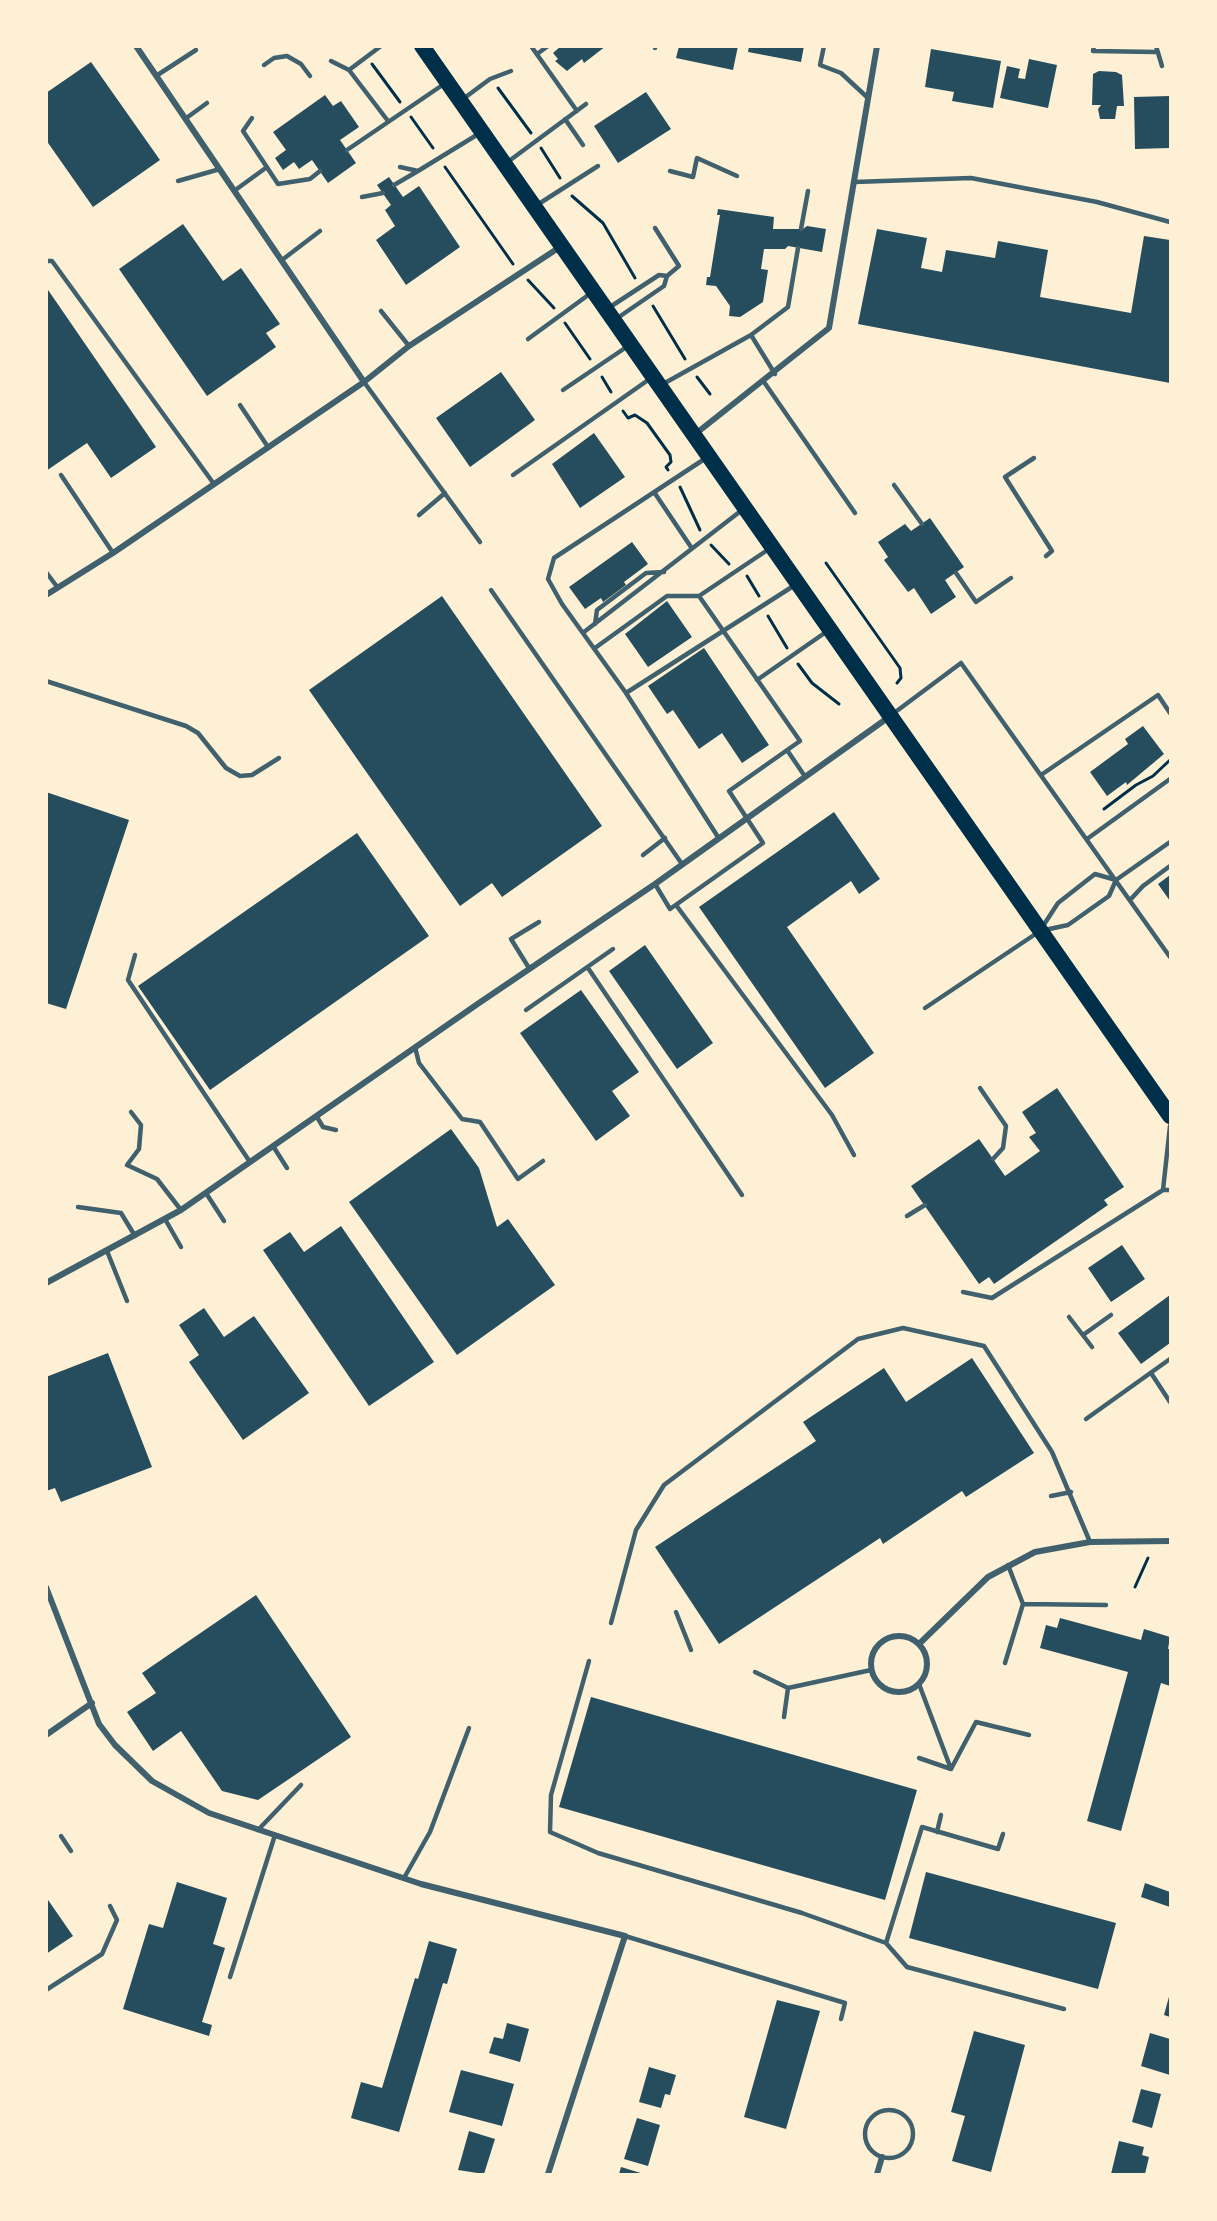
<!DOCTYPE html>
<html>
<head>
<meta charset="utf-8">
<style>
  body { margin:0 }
  #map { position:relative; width:1217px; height:2221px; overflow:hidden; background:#fdf0d5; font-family:"Alegreya Sans",sans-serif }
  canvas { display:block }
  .frame { position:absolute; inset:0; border:48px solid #fdf0d5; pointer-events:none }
</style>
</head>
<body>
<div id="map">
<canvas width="1217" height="2221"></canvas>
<div class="frame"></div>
</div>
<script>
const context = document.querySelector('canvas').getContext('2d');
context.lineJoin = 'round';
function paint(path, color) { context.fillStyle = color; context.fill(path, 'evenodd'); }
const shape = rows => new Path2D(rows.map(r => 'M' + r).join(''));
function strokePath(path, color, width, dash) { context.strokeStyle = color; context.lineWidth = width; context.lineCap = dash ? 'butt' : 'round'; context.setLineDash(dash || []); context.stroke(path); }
const building = shape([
  [561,46,606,46,584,63,582,59,567,71,555,61,558,59,553,53],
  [679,46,738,46,733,70,676,58],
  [749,46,804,46,801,62,748,52],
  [931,49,1001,61,993,108,952,101,954,92,925,87],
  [1029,59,1057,65,1048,108,1000,98,1007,66,1020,69,1018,78,1025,79],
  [91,62,160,160,93,207,46,140,46,93],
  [1099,71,1116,72,1122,75,1124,106,1117,106,1115,119,1100,119,1098,109,1101,105,1092,105,1093,74],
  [646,92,671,129,618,163,594,126],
  [325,95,333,106,341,101,359,127,340,140,356,163,328,183,312,160,299,169,294,162,283,170,275,158,286,150,273,132],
  [1170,96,1170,148,1135,149,1134,97],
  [389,177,403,197,419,186,460,247,406,285,376,240,395,226,385,210,391,205,377,185],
  [718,209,774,217,773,229,803,229,807,226,826,229,822,252,788,246,785,249,764,249,761,269,768,270,763,302,740,317,729,316,730,306,716,286,706,285,707,277,710,277,720,215,717,215],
  [183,224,223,281,241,268,280,324,266,333,276,347,207,396,119,269],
  [877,229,927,238,921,268,942,272,946,250,995,258,998,241,1048,250,1040,297,1131,313,1144,236,1170,240,1170,383,858,324],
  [46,287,156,447,111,478,87,443,46,471],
  [501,372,535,420,470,467,436,418],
  [594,433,625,477,580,508,552,464],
  [930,518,964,567,945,580,956,597,931,614,914,588,908,592,884,560,888,557,878,542,905,524,911,531],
  [632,542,648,564,624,582,626,585,603,602,601,598,585,609,569,587],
  [442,596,602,826,502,897,492,883,460,906,309,690],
  [667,601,692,637,648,667,625,634],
  [704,648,769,745,742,763,722,733,699,749,673,710,667,714,648,686],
  [1143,726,1164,754,1127,785,1126,782,1107,796,1090,772,1128,744,1125,739],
  [46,792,129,820,66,1009,46,1003],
  [834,812,880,879,859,894,851,881,787,927,874,1053,825,1088,699,907],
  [357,833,429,936,210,1090,138,986],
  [1170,875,1170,901,1158,884],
  [645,945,713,1043,677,1069,609,971],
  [581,990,639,1072,612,1091,630,1116,596,1141,520,1033],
  [1057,1088,1124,1187,1104,1200,1108,1205,994,1284,989,1277,979,1284,911,1186,979,1139,1005,1176,1040,1151,1029,1137,1036,1133,1022,1112],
  [451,1129,479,1168,497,1227,508,1219,555,1285,457,1355,349,1202],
  [341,1226,434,1362,369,1406,263,1250,290,1232,304,1252],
  [1122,1245,1145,1279,1111,1302,1088,1268],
  [1170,1295,1170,1343,1141,1364,1118,1333],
  [204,1308,224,1337,254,1316,309,1393,243,1440,189,1362,199,1355,179,1325],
  [108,1353,152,1467,61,1502,55,1488,46,1491,46,1377],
  [972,1358,1034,1453,966,1497,962,1491,883,1544,880,1538,719,1644,655,1547,816,1441,803,1422,884,1368,906,1402],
  [256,1595,351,1737,258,1800,222,1791,181,1731,153,1751,127,1712,156,1693,142,1673],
  [1060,1618,1141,1640,1144,1629,1170,1637,1168,1649,1170,1649,1170,1686,1161,1683,1121,1831,1087,1821,1128,1672,1040,1648,1046,1625,1057,1628],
  [591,1697,917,1790,885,1900,559,1807],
  [926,1872,1116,1923,1098,1989,909,1938],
  [177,1882,227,1898,213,1944,225,1948,202,2022,212,2025,209,2036,123,2009,149,1924,163,1928],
  [1145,1883,1170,1892,1170,1907,1141,1897],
  [46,1897,73,1936,46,1954],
  [429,1941,457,1949,447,1984,443,1983,399,2132,351,2118,361,2082,382,2088,415,1978,418,1979],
  [1170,1993,1170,2017,1164,2015],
  [777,2000,820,2011,786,2129,744,2117],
  [507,2023,529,2029,520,2062,489,2053,494,2037,503,2039],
  [974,2031,1025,2045,991,2172,952,2161,965,2116,951,2112],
  [1150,2033,1170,2039,1170,2075,1141,2066],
  [649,2067,676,2075,670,2095,665,2094,661,2108,639,2102],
  [461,2070,514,2084,502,2126,449,2112],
  [1141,2089,1161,2094,1152,2128,1132,2122],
  [637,2118,660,2125,648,2166,624,2159],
  [469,2131,495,2139,484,2174,458,2170],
  [1119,2141,1144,2147,1142,2155,1149,2157,1145,2174,1111,2174],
  [621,2167,644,2174,619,2174]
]);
const path = shape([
  [372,64,400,102],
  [498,88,531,133],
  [411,117,433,148],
  [541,148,560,178],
  [445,167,513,264],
  [572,196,603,223,635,278],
  [528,280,554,308],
  [653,306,685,359],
  [565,323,590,359],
  [602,377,611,392],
  [697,377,710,394],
  [623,411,628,418,635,415,647,423,670,455,671,462,666,467,668,470],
  [680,487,700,530],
  [711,545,729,564],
  [826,563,900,668,901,678,897,683],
  [747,576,759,596],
  [768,616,787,648],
  [798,664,812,683,839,704],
  [1104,809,1136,785,1153,776,1170,760],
  [1135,1587,1148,1558]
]);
const service = shape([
  [381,46,349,70,388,121],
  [531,46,577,111],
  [824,46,820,65,841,73,868,98],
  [1094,46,1093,51,1156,52],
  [1156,46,1162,66],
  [655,48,655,46],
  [537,54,548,46],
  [331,61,349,70],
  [264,65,274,58,287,56,301,64,310,76],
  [156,76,196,50],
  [463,99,490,79,511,71],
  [252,118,243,131,278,184,310,179,320,171],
  [185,119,207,103],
  [565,119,583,145],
  [347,150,444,84],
  [509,161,586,104],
  [400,167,418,171,480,133],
  [670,171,693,177,697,158,737,176],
  [178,181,220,169],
  [854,182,971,178,1097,202,1170,222],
  [394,185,418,171],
  [234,191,267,167],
  [362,197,383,193],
  [537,205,598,166],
  [801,229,808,191],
  [282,260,320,231],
  [46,261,52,261,214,484],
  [610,307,659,275,667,276],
  [381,311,409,346],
  [616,319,664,286,667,276,679,266,655,228],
  [751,335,775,374],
  [528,339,591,293],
  [364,382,480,542],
  [764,382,855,513],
  [663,384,751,335,788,307,798,248],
  [563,390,628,346],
  [240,405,268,447],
  [706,458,554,558,548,579,562,604,626,693,718,837],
  [1034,458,1005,477,1052,551,1046,556],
  [61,475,113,553],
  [513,475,651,378],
  [894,485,922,524],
  [654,492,691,547],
  [419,515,445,493],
  [46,572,58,588],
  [956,573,976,602,1011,578],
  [491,590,682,864],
  [595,624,597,610,646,573,664,572],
  [584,632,742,510],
  [595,648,667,596,699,596,769,549],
  [757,680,826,632],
  [46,681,186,726,198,733,226,768,240,776,252,775,279,758],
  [626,693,795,585],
  [894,713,961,663,1170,957],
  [787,750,804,775],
  [1041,775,1158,695,1170,713],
  [1087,839,1170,779],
  [643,855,665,838],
  [655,884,670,909,763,843,729,791,800,741,699,596],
  [1130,900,1143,886,1170,866],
  [676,905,832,1115,854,1155],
  [1043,926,1058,903,1095,874,1116,880],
  [135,955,128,980,250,1162],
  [529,968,511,939,539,922],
  [588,968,742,1195],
  [925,1008,1040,931,1068,925,1109,896,1116,880,1170,842],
  [526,1010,613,949],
  [415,1047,419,1063,462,1119,480,1122,518,1179,543,1161],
  [980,1088,1006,1126,1003,1148,993,1159],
  [131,1112,141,1125,139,1149,127,1165,157,1179,181,1210],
  [317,1117,323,1127,336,1130],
  [273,1146,287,1168],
  [1163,1190,1170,1126],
  [206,1193,224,1221],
  [78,1207,121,1213,135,1236],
  [907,1216,925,1205],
  [165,1219,181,1247],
  [107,1251,127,1301],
  [963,1292,992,1298,1163,1190,1170,1190],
  [1069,1317,1092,1347],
  [1083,1335,1111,1315],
  [1151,1373,1170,1402],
  [1086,1419,1170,1359],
  [1051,1496,1071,1492],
  [1008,1565,1023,1604],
  [676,1612,691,1650],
  [611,1623,636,1530,664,1485,858,1339,903,1328,984,1346,1052,1452,1090,1542],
  [589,1661,551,1795,550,1832,598,1853,802,1913,886,1943,922,1827,998,1849,1003,1834],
  [1005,1663,1023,1604,1106,1605],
  [755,1672,788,1688,871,1670],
  [919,1684,951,1769],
  [784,1717,788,1688],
  [919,1758,951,1769],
  [951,1769,976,1722,1029,1735],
  [258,1830,301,1785],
  [937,1832,941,1815],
  [61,1836,71,1851],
  [404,1878,430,1832,469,1728],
  [625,1936,845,2003,841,2019],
  [886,1943,907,1967,1064,2009],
  [230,1977,275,1835],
  [46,1990,102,1954,117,1920,110,1906],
  '865 2134a24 24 0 1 1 48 0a24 24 0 1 1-48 0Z'
]);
const minor = shape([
  [136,46,364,382],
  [694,435,829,328,877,46],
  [46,595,113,553,364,382,409,346,560,247],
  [46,1283,181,1210,479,1003,655,884,889,717],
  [46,1587,99,1724,115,1745,152,1781,209,1813,421,1884,625,1936,548,2174],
  '871 1664a28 28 0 1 1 56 0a28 28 0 1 1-56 0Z',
  [919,1644,988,1577,1035,1552,1090,1542,1170,1541],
  [46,1735,92,1703],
  [877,2174,882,2157]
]);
const trunk = shape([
  [422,46,1170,1116]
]);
paint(building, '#264d5e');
strokePath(path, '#003049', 3);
strokePath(service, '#3f606c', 4.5);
strokePath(minor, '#3f606c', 6);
strokePath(trunk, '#003049', 16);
</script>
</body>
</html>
